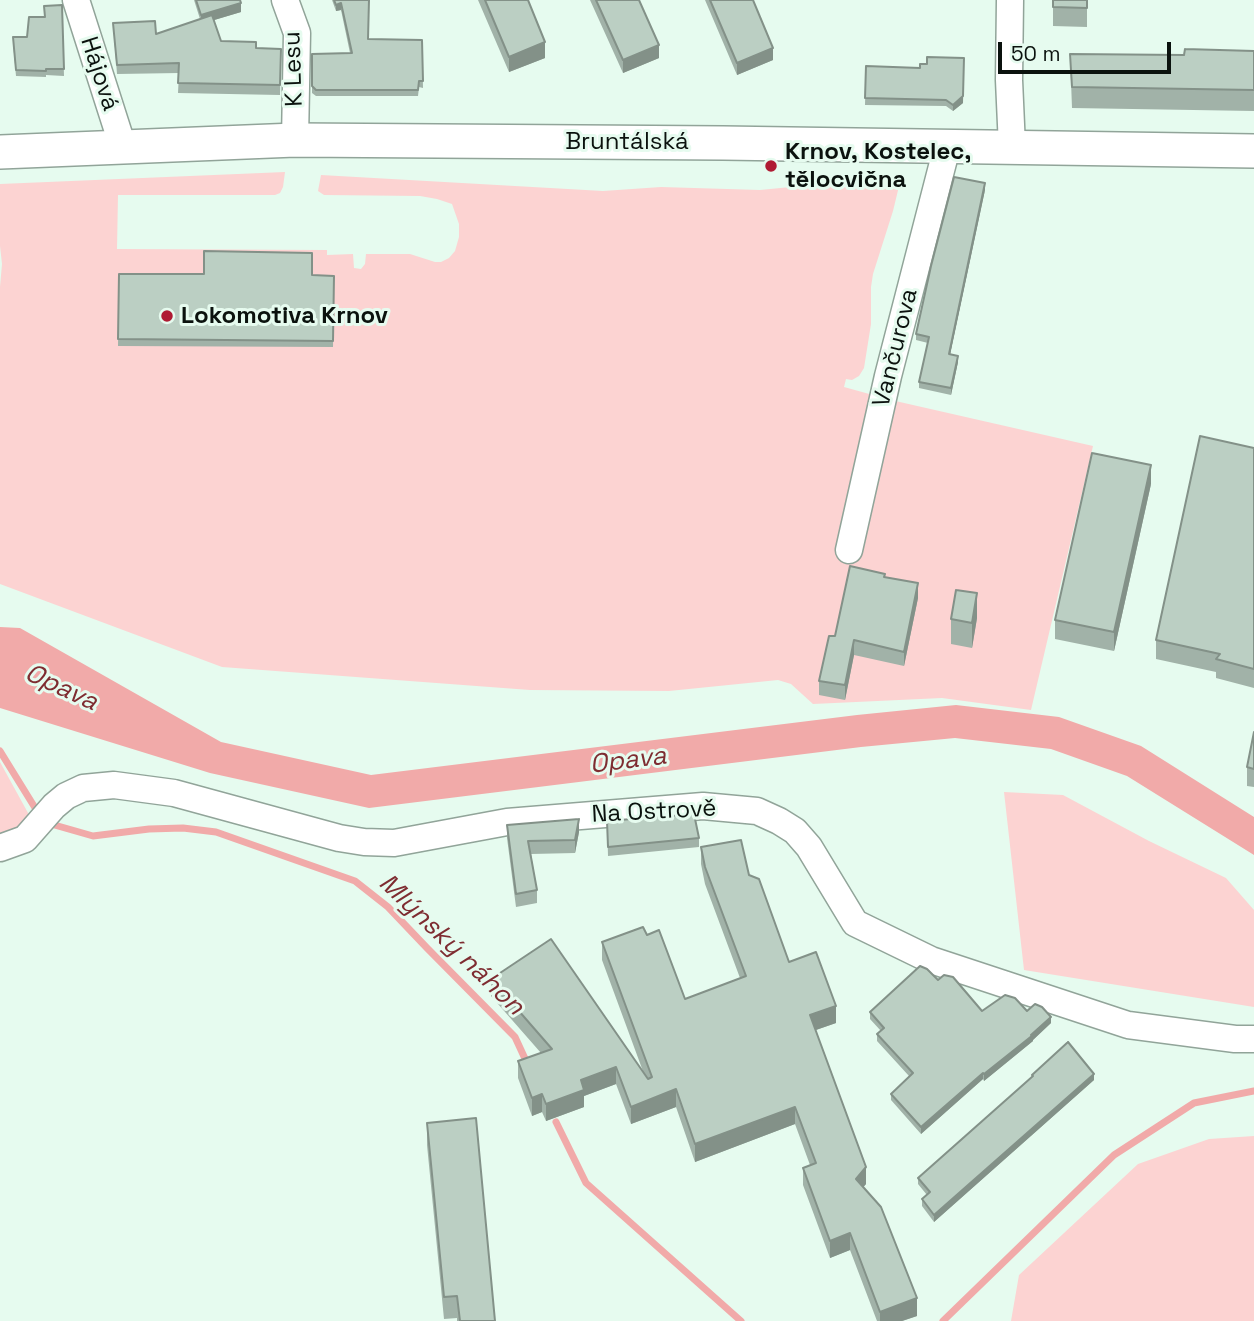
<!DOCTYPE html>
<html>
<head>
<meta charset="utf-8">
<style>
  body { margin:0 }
  #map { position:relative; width:1254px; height:1321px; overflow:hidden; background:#e6fbef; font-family:"Space Grotesk",sans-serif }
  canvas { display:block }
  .scale { position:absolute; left:998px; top:42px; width:173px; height:32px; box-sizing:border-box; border:4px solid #0b120e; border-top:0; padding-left:9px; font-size:21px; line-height:24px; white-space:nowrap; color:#0b120e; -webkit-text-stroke:5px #e6fbef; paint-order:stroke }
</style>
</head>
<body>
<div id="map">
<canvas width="1254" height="1321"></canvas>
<div class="scale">50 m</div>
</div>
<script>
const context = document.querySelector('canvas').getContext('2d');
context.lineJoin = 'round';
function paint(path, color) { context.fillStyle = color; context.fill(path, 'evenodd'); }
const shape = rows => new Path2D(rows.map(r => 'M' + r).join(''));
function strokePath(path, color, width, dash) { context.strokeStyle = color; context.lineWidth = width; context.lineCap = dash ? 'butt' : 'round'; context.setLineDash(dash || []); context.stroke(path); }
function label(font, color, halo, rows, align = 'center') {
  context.font = font + ' "Space Grotesk",sans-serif'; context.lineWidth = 6; context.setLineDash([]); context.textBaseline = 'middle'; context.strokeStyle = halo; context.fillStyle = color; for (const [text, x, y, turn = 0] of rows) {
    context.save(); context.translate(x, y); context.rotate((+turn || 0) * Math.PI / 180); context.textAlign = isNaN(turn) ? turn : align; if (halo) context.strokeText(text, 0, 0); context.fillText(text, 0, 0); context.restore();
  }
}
const green = shape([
  [285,172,283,187,280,193,275,195,118,195,117,249,327,250,327,255,353,254,354,268,361,269,365,264,366,254,410,254,435,262,441,262,449,258,455,251,459,237,459,224,452,204,437,199,420,196,324,195,318,191,321,175,603,191,661,187,760,190,883,178,901,178,893,211,873,274,871,287,871,324,864,368,859,376,852,380,846,379,844,387,891,400,1093,446,1031,710,942,698,813,704,791,684,778,680,669,691,530,690,222,667,0,584,0,287,2,264,0,246,0,184],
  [0,762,33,822,0,841],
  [1004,792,1063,795,1149,841,1226,878,1254,910,1254,1007,1024,970],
  [1254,1136,1254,1321,1011,1321,1019,1275,1138,1164,1209,1139]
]);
const water = shape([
  [0,627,20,628,221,742,371,775,857,715,956,705,1059,717,1141,746,1254,817,1254,855,1127,776,1051,749,955,738,861,747,369,808,210,773,0,708]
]);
const stream = shape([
  [0,751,37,811,51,824,93,836,149,829,183,828,216,832,355,881,388,907,427,948,515,1037,527,1063],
  [556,1122,586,1183,741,1321],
  [943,1321,1114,1155,1194,1103,1254,1091]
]);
const minor = shape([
  [76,0,123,147],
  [285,0,297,33,295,140],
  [1010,0,1009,80,1012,147],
  [849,550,888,376,947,147],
  [0,848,25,839,54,806,66,796,83,788,114,785,174,793,339,838,364,842,394,843,507,822,703,806,757,811,779,821,795,831,809,847,855,923,931,960,1128,1025,1235,1039,1254,1039]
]);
const major = shape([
  [0,152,295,140,723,143,1254,151]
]);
const wall = shape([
  [194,0,240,0,241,12,214,20,221,41,256,48,281,49,280,95,178,93,179,73,117,74,113,23,156,34,200,19],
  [332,0,369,0,368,39,422,40,423,88,419,87,418,96,316,96,312,93,312,54,350,53,341,10,336,11],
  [478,0,528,0,545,58,509,72],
  [590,0,639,0,659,58,623,73],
  [705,0,753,0,773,60,737,75],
  [1053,0,1087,0,1087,27,1053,26],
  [62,5,64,76,46,75,46,77,16,76,13,43,27,37,44,17],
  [1254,51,1254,111,1072,108,1070,54,1184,55],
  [866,66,963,103,953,111,946,106,865,105],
  [985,190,950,354,958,362,951,395,919,388,919,382,928,343,916,340,916,334],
  [119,274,334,276,333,347,118,346],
  [1254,448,1254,688,1216,678,1216,672,1156,659,1156,640],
  [1151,484,1114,651,1055,639,1055,620],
  [885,577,918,598,904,666,854,655,845,700,819,695,819,681,835,636],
  [977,618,972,648,951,644,951,619],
  [1254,732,1254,787,1247,786,1247,767],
  [607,821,699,838,699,847,608,856],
  [507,825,579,832,575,853,531,854,537,890,537,903,516,907,507,838],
  [701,847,749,875,789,962,836,1023,816,1030,866,1184,863,1187,917,1316,902,1321,877,1321,850,1250,830,1258,803,1185,803,1168,810,1165,795,1124,695,1162,676,1107,631,1124,616,1084,584,1096,584,1107,546,1121,542,1112,532,1116,518,1078,518,1061,541,1053,491,996,491,979,644,1074,602,960,602,942,647,935,685,999,740,978,705,884,701,864],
  [938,980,982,1011,1027,1011,1051,1023,1033,1040,1033,1041,984,1081,983,1079,921,1134,891,1100,891,1094,909,1076,877,1041,877,1034,881,1031,870,1019,870,1012],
  [1032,1075,1094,1080,934,1222,922,1206,922,1199,927,1195,918,1184,918,1178,1032,1077],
  [427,1123,495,1321,457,1321,457,1318,444,1319,427,1145]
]);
const shadedWall = shape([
  [241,3,241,12,201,24,201,15],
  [341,3,341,10,336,11,336,5],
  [545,42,545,58,509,72,509,57],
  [659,45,659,58,623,73,623,60],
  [773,48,773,60,737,75,737,63],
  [964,58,963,103,953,111,953,105],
  [985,183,985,190,949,360,949,354],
  [958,356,958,362,951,395,951,388],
  [1151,465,1151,484,1114,651,1114,632],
  [918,583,918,598,904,666,904,652],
  [977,593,977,618,972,648,972,623],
  [854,640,854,655,845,700,845,685],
  [579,819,579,832,575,853,575,840],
  [836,1006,836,1023,810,1032,810,1015],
  [1051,1017,1051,1023,1033,1040,1033,1041,984,1081,984,1074],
  [616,1067,616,1084,584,1096,584,1107,546,1121,546,1104,581,1080],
  [983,1073,983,1079,921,1134,921,1127],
  [1094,1074,1094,1080,934,1222,934,1215],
  [676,1089,676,1107,631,1124,631,1107],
  [542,1094,542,1112,532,1116,532,1098],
  [795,1107,795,1124,695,1162,695,1144],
  [866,1167,866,1184,856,1196,856,1179],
  [850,1233,850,1250,830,1258,830,1241],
  [917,1298,917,1316,902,1321,880,1321,880,1312]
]);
const building = shape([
  [196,0,240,0,241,3,201,15,196,0],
  [334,0,369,0,368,39,422,40,423,81,419,81,418,90,316,90,312,86,312,54,352,53,341,3,336,5,334,0],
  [485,0,528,0,545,42,509,57,485,0],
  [596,0,639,0,659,45,623,60,596,0],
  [710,0,753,0,773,48,737,63,710,0],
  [1053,0,1087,0,1087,8,1053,7,1053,0],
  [62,5,64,69,46,69,46,71,16,70,13,37,27,37,29,17,45,17,44,6,62,5],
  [212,15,221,41,256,42,256,48,281,49,280,85,178,83,179,63,117,65,113,23,155,21,156,34,212,15],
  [1185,49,1254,51,1254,90,1072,87,1070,54,1184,55,1185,49],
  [927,57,964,58,963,96,953,105,946,100,865,98,866,66,920,68,920,64,927,64,927,57],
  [954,177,985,183,949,354,958,356,951,388,919,382,929,337,916,334,931,266,954,177],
  [204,251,312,253,312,275,334,276,333,341,118,339,119,274,204,274,204,251],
  [1200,436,1254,448,1254,669,1216,659,1220,654,1156,640,1200,436],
  [1092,453,1151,465,1114,632,1055,620,1092,453],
  [850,566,885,574,884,577,918,583,904,652,854,640,845,685,819,681,829,636,835,636,850,566],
  [956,590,977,593,972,623,951,619,956,590],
  [1254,732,1254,769,1247,767,1254,732],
  [694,814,699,838,608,847,607,821,694,814],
  [579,819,575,840,528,841,537,890,516,894,507,825,579,819],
  [741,840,749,875,759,879,789,962,816,952,836,1006,810,1015,866,1167,856,1179,881,1207,917,1298,880,1312,850,1233,830,1241,803,1168,816,1163,795,1107,695,1144,676,1089,631,1107,616,1067,581,1080,584,1090,546,1104,542,1094,532,1098,518,1061,552,1049,491,979,551,939,648,1079,652,1077,602,942,643,927,647,935,659,930,685,999,746,976,705,867,701,847,741,840],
  [920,966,927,969,938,980,944,975,953,977,982,1011,1005,995,1015,998,1027,1011,1035,1004,1042,1007,1051,1017,1031,1035,1033,1035,984,1074,983,1073,921,1127,891,1094,913,1073,877,1034,884,1028,870,1012,920,966],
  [1068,1042,1094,1074,934,1215,922,1199,930,1192,918,1178,1033,1076,1032,1075,1068,1042],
  [476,1118,495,1321,460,1321,457,1296,444,1297,427,1123,476,1118]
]);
const markers = [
  [771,166,7,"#af1b33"],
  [167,316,7,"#af1b33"]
];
const streetNames = [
  ["K Lesu",294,69,-92],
  ["Hájová",99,74,72],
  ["Bruntálská",627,142],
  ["Vančurova",896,348,-76],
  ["Na Ostrově",654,812,-3]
];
const poiNames = [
  ["Krnov, Kostelec,",785,152],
  ["tělocvična",785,180],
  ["Lokomotiva Krnov",181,316]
];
const waterNames = [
  ["Opava",61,688,25],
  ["Opava",628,761,-7],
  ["Mlýnský náhon",451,945,44]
];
paint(green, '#fcd3d2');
paint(water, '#f1aaa9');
strokePath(stream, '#f1aaa9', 7);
strokePath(minor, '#91a499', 29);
strokePath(major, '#91a499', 36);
strokePath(minor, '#fff', 26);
strokePath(major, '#fff', 33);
paint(wall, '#a1b2a8');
paint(shadedWall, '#839188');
paint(building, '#bbcfc3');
strokePath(building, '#839188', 2);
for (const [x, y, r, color] of markers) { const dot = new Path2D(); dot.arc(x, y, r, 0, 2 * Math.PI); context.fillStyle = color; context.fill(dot); strokePath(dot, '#e6fbef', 2.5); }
label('24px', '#0b120e', '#e6fbef', streetNames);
label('bold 24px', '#0b120e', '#e6fbef', poiNames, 'left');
label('italic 26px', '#7e2c31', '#e6fbef', waterNames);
</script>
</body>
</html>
